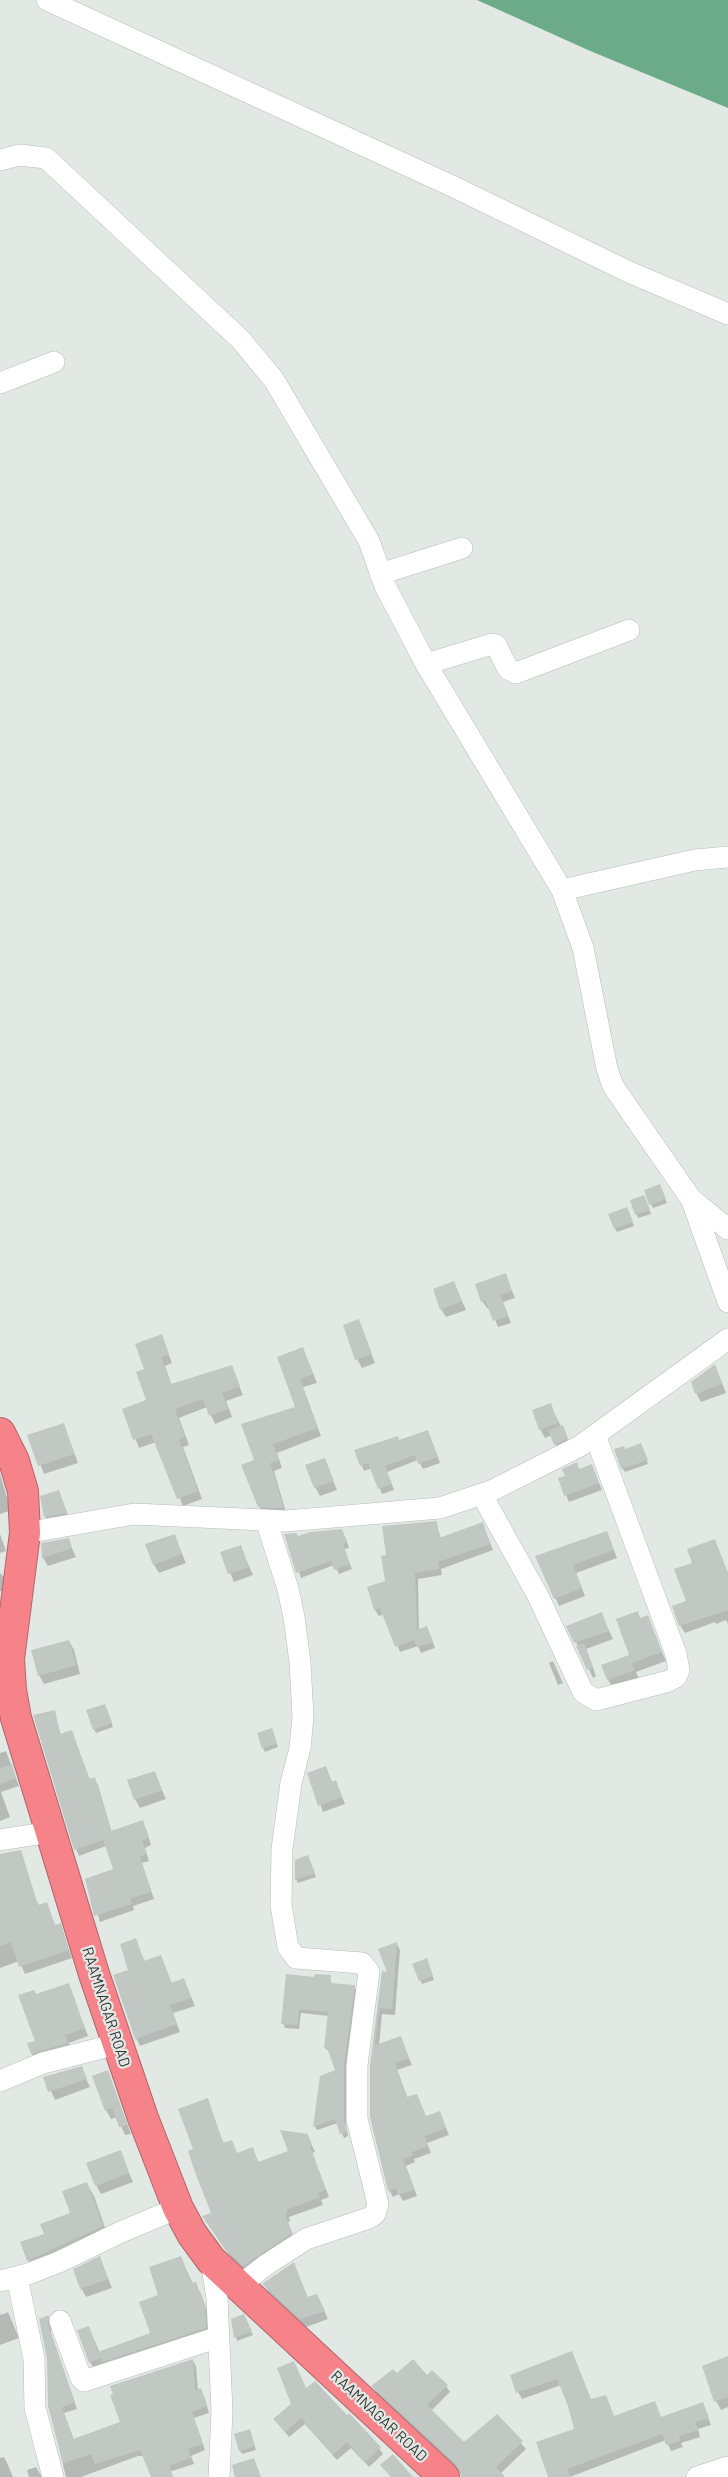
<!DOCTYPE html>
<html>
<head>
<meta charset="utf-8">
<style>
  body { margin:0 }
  canvas { display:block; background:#e2e9e5 }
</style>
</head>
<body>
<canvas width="728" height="2477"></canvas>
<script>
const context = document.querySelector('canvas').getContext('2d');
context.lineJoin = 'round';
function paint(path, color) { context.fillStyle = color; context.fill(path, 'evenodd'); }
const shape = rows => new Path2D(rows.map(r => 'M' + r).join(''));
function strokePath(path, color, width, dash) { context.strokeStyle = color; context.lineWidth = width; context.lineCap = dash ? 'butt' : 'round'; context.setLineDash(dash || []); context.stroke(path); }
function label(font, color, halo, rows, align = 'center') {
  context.font = font + ' Barlow,sans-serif'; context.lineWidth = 4.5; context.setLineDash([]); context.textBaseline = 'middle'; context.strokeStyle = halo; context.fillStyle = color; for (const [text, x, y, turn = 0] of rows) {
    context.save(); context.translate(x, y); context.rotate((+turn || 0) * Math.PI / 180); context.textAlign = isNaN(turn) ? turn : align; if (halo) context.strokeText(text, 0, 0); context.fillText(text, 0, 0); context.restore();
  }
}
const water = shape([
  [477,0,728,0,728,108,588,50]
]);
const shadow = shape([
  [661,1189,667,1203,653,1208,651,1204],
  [631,1201,646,1201,651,1214,638,1218],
  [629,1212,634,1226,617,1232,615,1228],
  [505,1275,515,1298,503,1302,511,1323,498,1327,490,1307,487,1308,482,1301,476,1285],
  [454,1283,466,1310,446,1317,441,1309],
  [358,1321,375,1363,362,1368,357,1359],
  [161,1336,172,1363,165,1366,172,1386,231,1367,243,1395,226,1401,232,1417,215,1424,207,1407,179,1418,189,1445,183,1447,202,1499,183,1506,156,1442,139,1448,124,1410,148,1401,146,1370],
  [303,1349,317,1383,303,1387,321,1436,277,1453,282,1468,274,1471,287,1516,264,1515,255,1499,256,1461,297,1408],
  [719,1375,726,1393,701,1402,696,1393],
  [550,1405,569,1442,557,1448,552,1435,545,1438,540,1429],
  [64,1425,78,1463,44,1474,29,1436],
  [430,1437,440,1463,423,1469,418,1460,387,1472,394,1490,382,1494,372,1468,364,1471,356,1451],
  [643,1449,648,1464,625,1472,622,1468,625,1450],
  [324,1460,337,1490,320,1496,315,1487],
  [576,1464,580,1470,595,1473,602,1490,569,1502,566,1495,567,1477],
  [0,1474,8,1501,9,1511,0,1514],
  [59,1491,70,1521,50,1525,45,1516],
  [436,1523,441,1539,485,1530,493,1550,441,1569,442,1575,418,1579,419,1630,430,1634,435,1648,421,1653,418,1646,400,1652,384,1614,379,1616,375,1610,387,1582],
  [607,1532,617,1558,576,1573,585,1596,559,1606,537,1557],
  [0,1534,6,1551,0,1553],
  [174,1535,186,1563,159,1573,154,1565],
  [286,1535,298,1538,345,1536,349,1548,344,1549,352,1569,339,1574,334,1565,301,1578],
  [68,1540,76,1557,48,1566,43,1558,43,1544],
  [715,1541,728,1573,728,1624,726,1620,716,1624,715,1622,685,1633,680,1625,687,1602,694,1564],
  [240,1546,253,1575,234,1582,222,1553],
  [0,1573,4,1577,2,1591,0,1591],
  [637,1613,641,1619,647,1617,666,1661,636,1672,639,1679,613,1688,608,1680,631,1656],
  [601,1614,613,1639,586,1649,596,1676,593,1678,576,1642],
  [69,1641,74,1650,80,1674,44,1684,39,1675],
  [553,1661,563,1683,558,1685,549,1663],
  [107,1709,113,1727,96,1733,94,1729],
  [54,1712,61,1735,72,1732,90,1780,94,1779,98,1785,112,1833,146,1829,151,1845,145,1848,149,1861,142,1863,154,1899,133,1906,134,1910,100,1922,87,1880,114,1870,106,1846,79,1856,76,1849,35,1716],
  [273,1734,278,1747,265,1752,263,1748],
  [6,1751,19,1786,1,1792,10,1817,0,1821,0,1753],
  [325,1768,333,1783,335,1782,339,1789,345,1804,323,1812,309,1774],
  [154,1772,166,1799,140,1808,135,1799],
  [310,1861,316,1877,298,1883,296,1879],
  [32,1892,39,1906,46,1904,56,1927,60,1925,72,1958,25,1974,19,1961,0,1968,0,1914],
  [135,1940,145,1962,161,1956,172,1984,184,1980,195,2006,173,2013,180,2032,140,2046,136,2038,130,1970],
  [397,1944,400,1950,395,2015,382,2014,379,2046,400,2038,412,2065,397,2070,408,2099,426,2118,440,2113,449,2135,427,2143,431,2153,414,2159,415,2162,406,2166,417,2196,403,2201,399,2194,393,2197,389,2190,371,2066,383,1973,389,1974],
  [428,1964,434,1980,422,1984,414,1965],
  [330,1977,332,1985,354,1986,356,1990,346,2070,346,2125,348,2136,344,2138,338,2123,317,2130,315,2127,321,2077,337,2071,330,2052,325,2048,329,2016,301,2013,299,2029,285,2028,283,2023,316,1979],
  [68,1985,88,2036,69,2043,72,2052,37,2062,32,2054,37,2042,36,1996],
  [81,2068,90,2087,55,2100,45,2078],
  [108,2072,131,2134,125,2135,117,2117,111,2119,106,2110],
  [207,2100,224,2144,237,2154,252,2149,259,2163,290,2152,307,2135,315,2152,312,2153,329,2197,321,2200,323,2205,289,2217,290,2221,288,2222,295,2241,248,2273,230,2256,208,2224,213,2214,195,2150],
  [120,2152,133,2182,101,2194,96,2185],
  [87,2184,94,2196,109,2239,35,2272,28,2260,72,2214],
  [100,2258,112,2288,86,2297,81,2288],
  [181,2258,193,2284,195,2283,201,2294,210,2319,211,2339,96,2373,90,2362,89,2328,100,2353,152,2334,160,2296],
  [294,2264,308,2298,321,2304,328,2319,306,2327,269,2292,264,2285],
  [0,2312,1,2315,8,2312,19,2338,0,2345],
  [243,2316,253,2335,237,2341,232,2320],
  [48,2317,52,2323,51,2333,77,2409,64,2413,74,2440,121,2423,193,2361,196,2366,198,2391,204,2396,209,2413,194,2418,205,2450,191,2456,194,2464,153,2477,144,2456,138,2456,81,2477,66,2477,49,2406,48,2358,40,2320],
  [572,2352,593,2407,614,2417,654,2403,661,2418,703,2404,711,2425,698,2429,700,2437,681,2443,683,2447,671,2451,666,2440,570,2477,549,2477,576,2430,561,2385,522,2399,518,2392],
  [728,2358,728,2407,721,2410,716,2401],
  [396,2375,427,2377,446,2386,450,2392,431,2411,464,2444,497,2416,526,2449,500,2474,503,2477,462,2477,461,2471,377,2393,373,2386],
  [306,2389,347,2418,379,2448,383,2454,369,2467,351,2448,337,2460,305,2424,289,2437,275,2420],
  [251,2435,256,2450,242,2454,240,2451],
  [4,2457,8,2465,13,2477,0,2477,0,2458],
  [36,2467,42,2477,29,2477,27,2470]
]);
const building = shape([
  [660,1184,666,1199,649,1205,644,1190],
  [644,1195,650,1210,635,1215,630,1200],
  [627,1207,633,1222,614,1229,608,1214],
  [506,1273,512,1291,500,1295,508,1316,493,1321,485,1300,481,1302,475,1284],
  [454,1281,462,1301,440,1310,433,1289],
  [359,1319,372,1354,355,1360,343,1325],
  [162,1334,169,1354,161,1357,171,1384,232,1365,240,1386,222,1393,228,1409,209,1416,203,1399,175,1409,185,1437,179,1439,198,1491,177,1499,151,1434,133,1440,122,1409,146,1400,136,1372,144,1369,135,1344],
  [303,1347,313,1374,300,1379,318,1428,273,1444,279,1460,270,1463,284,1508,258,1507,241,1465,254,1460,241,1424,295,1407,277,1357],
  [715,1364,722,1384,695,1394,691,1382],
  [551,1403,558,1423,539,1430,532,1410],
  [64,1423,74,1454,38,1466,27,1435],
  [563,1425,568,1438,554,1445,548,1430],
  [428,1430,438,1457,418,1464,415,1455,385,1466,392,1484,378,1489,368,1463,360,1466,354,1450,398,1436,399,1440],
  [641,1443,648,1460,621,1469,614,1449,624,1446,625,1449],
  [325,1458,334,1481,314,1488,305,1465],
  [577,1462,579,1469,592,1464,599,1483,564,1496,558,1478,565,1476,562,1469],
  [59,1490,67,1513,44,1517,40,1496],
  [437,1521,439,1538,483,1522,490,1544,438,1562,439,1569,415,1573,417,1630,427,1626,433,1642,417,1647,414,1640,395,1647,380,1608,374,1610,367,1587,385,1581,381,1556,386,1555,382,1526],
  [342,1529,347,1542,343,1544,350,1564,334,1570,331,1561,296,1573,284,1534,296,1533,298,1536,310,1532],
  [607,1531,614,1550,573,1565,582,1588,554,1599,535,1556],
  [175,1534,182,1554,153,1565,145,1544],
  [69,1538,72,1548,42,1558,41,1543],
  [715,1539,728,1574,728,1610,679,1626,672,1606,686,1601,674,1569,692,1563,687,1549],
  [241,1545,249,1567,228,1574,220,1552],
  [638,1611,640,1618,648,1615,662,1652,632,1663,635,1670,607,1680,601,1665,629,1655,616,1619],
  [602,1612,609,1631,574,1643,566,1626],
  [69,1640,76,1665,38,1676,31,1650],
  [584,1643,593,1667,587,1670,576,1646],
  [105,1704,112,1723,93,1730,86,1710],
  [55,1710,60,1734,72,1730,89,1779,95,1777,111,1831,143,1820,149,1838,142,1841,147,1854,140,1856,151,1892,130,1899,132,1904,94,1916,85,1879,113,1869,103,1840,74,1850,33,1715],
  [272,1728,277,1743,262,1749,257,1733],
  [12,1764,16,1778,0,1784,0,1768],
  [326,1766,332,1782,336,1780,342,1797,318,1806,307,1773],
  [155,1771,162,1790,134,1800,127,1780],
  [21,1850,38,1905,47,1902,55,1925,61,1923,69,1950,19,1967,11,1942,0,1946,0,1854],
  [308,1855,315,1873,295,1880,295,1860],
  [136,1938,144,1961,161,1955,171,1983,184,1978,191,1998,170,2005,177,2024,135,2039,113,1975,128,1970,120,1944],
  [397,1942,392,2009,379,2008,375,2045,401,2036,409,2058,395,2063,407,2097,417,2094,426,2116,440,2111,446,2128,425,2136,428,2146,412,2152,413,2155,403,2159,414,2190,398,2195,396,2188,388,2191,370,2117,370,2066,382,1971,387,1972,378,1949],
  [427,1958,433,1976,419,1981,412,1964],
  [286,1974,314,1977,315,1974,331,1975,330,1983,355,1985,344,2065,344,2119,347,2132,340,2134,335,2119,313,2127,320,2076,335,2070,327,2048,324,2048,328,2012,299,2009,298,2025,281,2024],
  [69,1983,85,2028,65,2035,68,2043,31,2054,27,2043,35,2041,18,1995,34,1990,36,1994],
  [82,2066,87,2079,48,2092,43,2077],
  [108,2070,127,2125,119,2127,112,2108,105,2111,92,2076],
  [208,2098,223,2143,232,2140,237,2153,253,2147,258,2162,288,2151,280,2130,308,2134,312,2145,310,2146,326,2190,318,2193,320,2197,286,2210,287,2214,285,2214,292,2233,243,2266,224,2248,202,2216,211,2213,195,2172,188,2151,193,2149,178,2109],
  [121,2150,129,2173,95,2186,86,2163],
  [87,2182,103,2226,27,2261,20,2242,44,2234,40,2224,70,2213,62,2191],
  [100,2256,108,2279,80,2289,73,2269],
  [181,2256,191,2283,196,2282,205,2307,206,2328,102,2362,100,2358,89,2363,77,2330,89,2326,98,2352,150,2333,139,2302,158,2295,149,2267],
  [294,2262,307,2297,317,2294,325,2311,300,2319,262,2284],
  [244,2314,252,2331,234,2338,231,2319],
  [49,2315,48,2325,75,2402,62,2407,73,2439,120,2422,110,2395,113,2394,110,2386,193,2359,195,2390,201,2388,207,2406,192,2412,203,2444,188,2449,191,2458,169,2465,173,2477,151,2477,140,2450,95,2464,91,2454,63,2463,48,2406,47,2359,39,2319],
  [572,2351,591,2399,606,2395,614,2416,655,2401,661,2417,703,2402,709,2418,695,2422,698,2430,679,2436,680,2441,666,2445,662,2434,567,2469,570,2477,548,2477,536,2442,574,2429,568,2406,557,2379,516,2393,510,2375],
  [728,2356,728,2397,714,2402,702,2366],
  [413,2359,427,2375,432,2370,448,2385,427,2405,464,2442,497,2414,523,2441,496,2467,505,2477,461,2477,456,2464,371,2386,393,2369,397,2373],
  [294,2361,306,2388,315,2381,347,2415,349,2413,381,2447,365,2462,347,2442,333,2455,301,2418,285,2432,273,2419,291,2404,277,2368],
  [250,2429,255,2446,239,2451,234,2434],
  [393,2454,413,2477,391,2477,380,2465],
  [254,2458,261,2477,235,2477,232,2465]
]);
const minor = shape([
  [47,0,452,186,629,272,728,314],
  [0,160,19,155,46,158,241,340,274,380,369,541,385,586,426,664,562,890,583,948,607,1069,613,1086,691,1199,728,1229],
  [0,383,54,362],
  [380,574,462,548],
  [426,664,492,644,496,645,508,669,516,673,629,630],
  [562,890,695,860,728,857],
  [692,1201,728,1302],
  [482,1495,538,1596,583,1692,596,1700,669,1681,676,1677,679,1670,676,1654,595,1435],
  [25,1533,134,1514,286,1521,440,1508,491,1491,580,1446,728,1339],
  [0,1840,51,1832],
  [0,2081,43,2063,117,2044],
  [211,2260,217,2298,222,2411,219,2477],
  [17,2277,34,2359,35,2408,53,2477],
  [0,2281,28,2274,59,2262,121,2232,178,2208],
  [239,2286,266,2265,306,2239,369,2218,375,2214,378,2204,357,2119,357,2065,369,1972,362,1963,296,1958,288,1947,281,1905,282,1849,291,1783,300,1748,303,1717,300,1662,294,1617,288,1589,266,1520],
  [60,2321,81,2378,84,2381,219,2337],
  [697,2477,728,2467]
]);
const highway = shape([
  [0,1433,14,1461,23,1491,25,1533,9,1659,11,1690,16,1718,94,1974,143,2118,178,2208,192,2234,211,2260,444,2477]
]);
const streetNames = [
  ["RAAMNAGAR ROAD",106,2007,72],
  ["RAAMNAGAR ROAD",379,2416,43]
];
paint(water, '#6cab89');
paint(shadow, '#0003');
paint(building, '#c1c8c3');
strokePath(minor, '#b5bcb8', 22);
strokePath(highway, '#b1676b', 32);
strokePath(minor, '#fff', 21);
strokePath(highway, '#f6838a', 30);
label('15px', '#313332', '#e2e9e5', streetNames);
</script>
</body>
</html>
